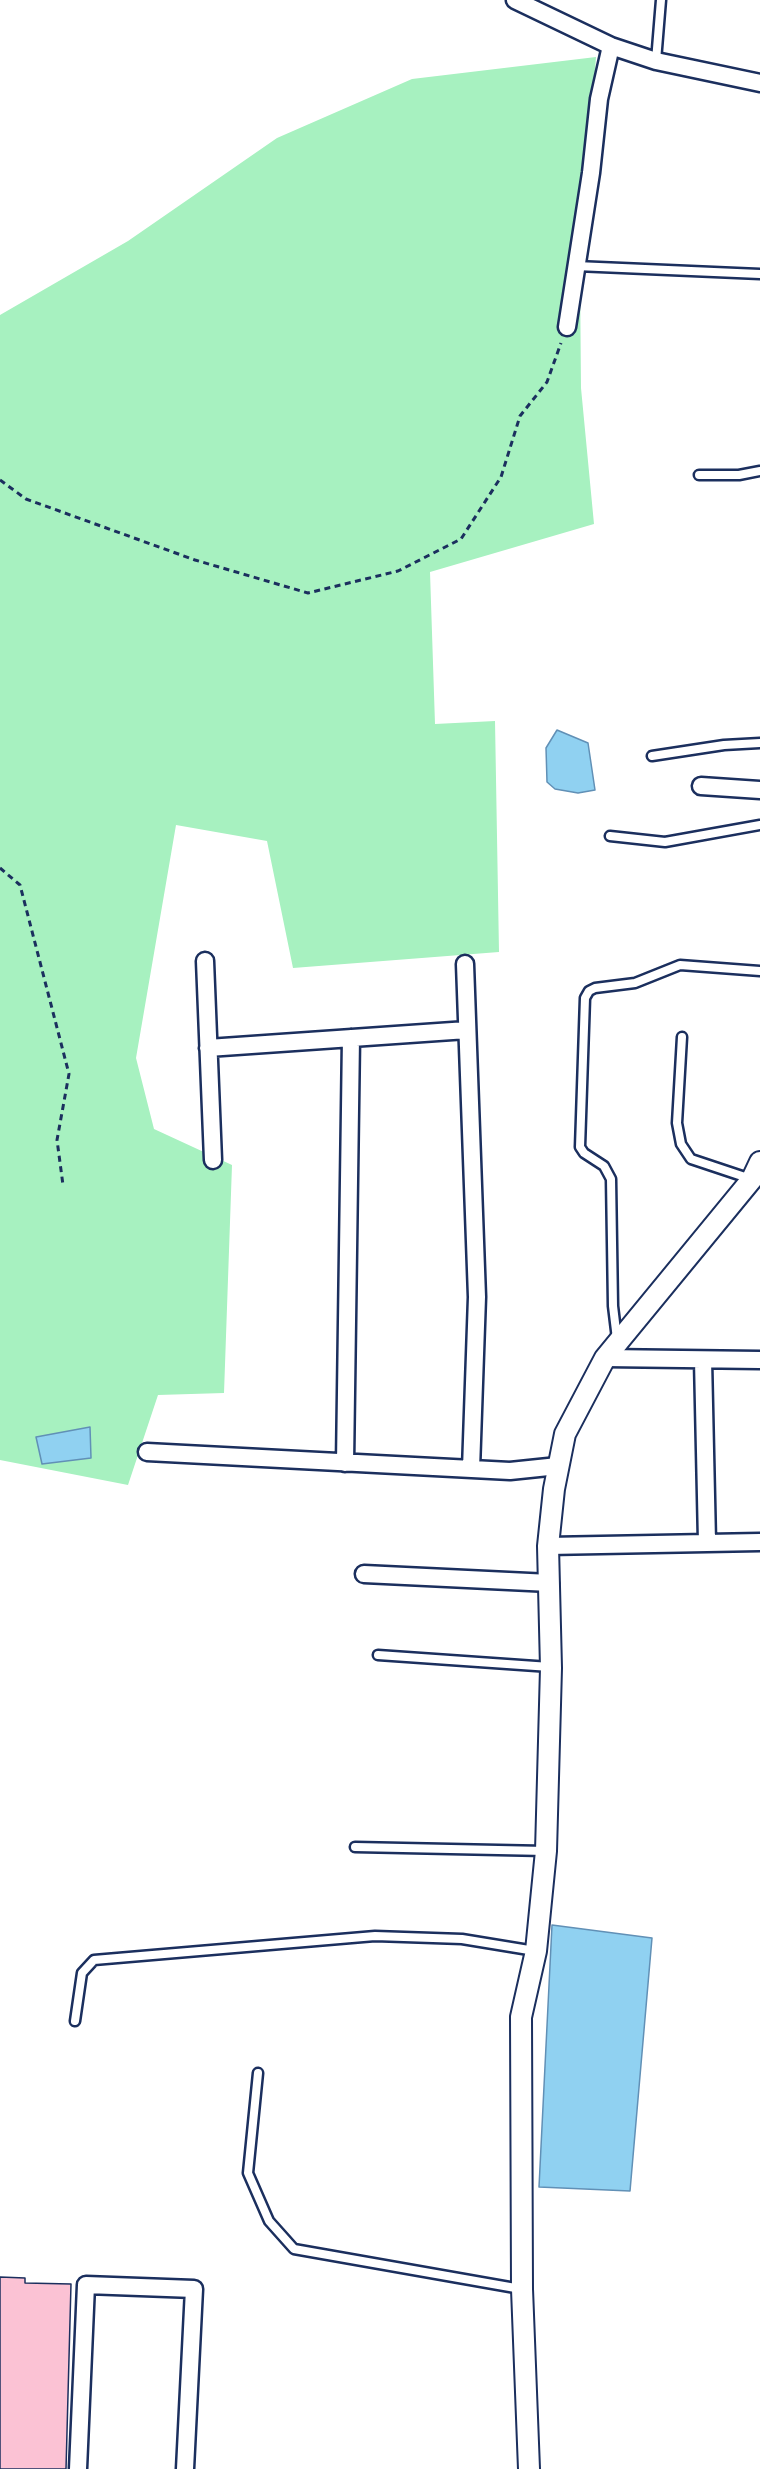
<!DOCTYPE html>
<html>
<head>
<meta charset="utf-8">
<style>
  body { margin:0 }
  canvas { display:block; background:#fff }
</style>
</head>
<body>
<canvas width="760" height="2469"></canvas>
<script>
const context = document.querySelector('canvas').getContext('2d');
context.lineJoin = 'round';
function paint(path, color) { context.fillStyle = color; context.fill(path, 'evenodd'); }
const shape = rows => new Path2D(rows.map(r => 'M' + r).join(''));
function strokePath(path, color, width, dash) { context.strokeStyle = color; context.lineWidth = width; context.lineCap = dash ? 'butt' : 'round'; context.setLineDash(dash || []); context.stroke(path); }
const green = shape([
  [596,57,580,275,581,388,594,524,430,572,435,724,495,721,499,952,293,968,267,841,176,825,136,1058,154,1129,232,1165,224,1393,158,1395,128,1485,0,1460,0,315,128,241,277,138,412,79]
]);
const water = shape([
  [557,730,588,743,595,790,578,793,555,789,547,782,546,748,557,730],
  [90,1427,91,1458,42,1464,36,1437,90,1427],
  [552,1925,652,1938,630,2191,539,2187,552,1925]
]);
const building = shape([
  [0,2277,25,2278,25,2283,71,2284,66,2469,0,2469,0,2277]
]);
const path = shape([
  [0,480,26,499,195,560,308,593,398,571,461,539,501,477,520,416,547,382,561,343],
  [0,868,20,885,69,1074,57,1140,63,1185]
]);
const service = shape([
  [656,61,661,0],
  [576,266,760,274],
  [699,475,739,475,760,471],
  [652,756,724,745,760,743],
  [610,836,665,842,760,825],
  [682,1037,677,1123,681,1144,691,1159,751,1179],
  [617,1339,613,1306,611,1179,604,1166,584,1153,580,1147,585,998,589,991,595,988,635,983,680,965,760,971],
  [378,1655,550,1667],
  [355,1847,546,1851],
  [75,2021,82,1973,94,1960,375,1936,462,1939,535,1951],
  [258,2073,248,2173,269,2221,294,2249,521,2289]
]);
const minor = shape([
  [515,0,611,46,656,61,760,83],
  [567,327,591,173,599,99,611,46],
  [701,786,760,790],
  [205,961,213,1160],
  [465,964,477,1297,471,1469],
  [208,1048,467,1030],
  [605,1358,760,1360],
  [703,1360,707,1542],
  [147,1452,510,1471,558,1466],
  [345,1463,351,1038],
  [548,1546,760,1542],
  [364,1574,550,1583],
  [78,2469,86,2285,194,2289,185,2469]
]);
const tertiary = shape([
  [529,2469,522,2289,521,2017,536,1951,546,1851,551,1668,548,1546,554,1489,565,1434,605,1358,752,1179,760,1162]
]);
paint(green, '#a7f1c0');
paint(water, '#90d1f1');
strokePath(water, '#6190b6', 1.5);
paint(building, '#fbc2d4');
strokePath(building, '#1b2f5e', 1.5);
strokePath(service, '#1b2f5e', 13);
strokePath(minor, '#1b2f5e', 21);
strokePath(tertiary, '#1b2f5e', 24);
strokePath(path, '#1b2f5e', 3, [6, 4.5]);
strokePath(service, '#fff', 8);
strokePath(minor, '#fff', 16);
strokePath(tertiary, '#fff', 20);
</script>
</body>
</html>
